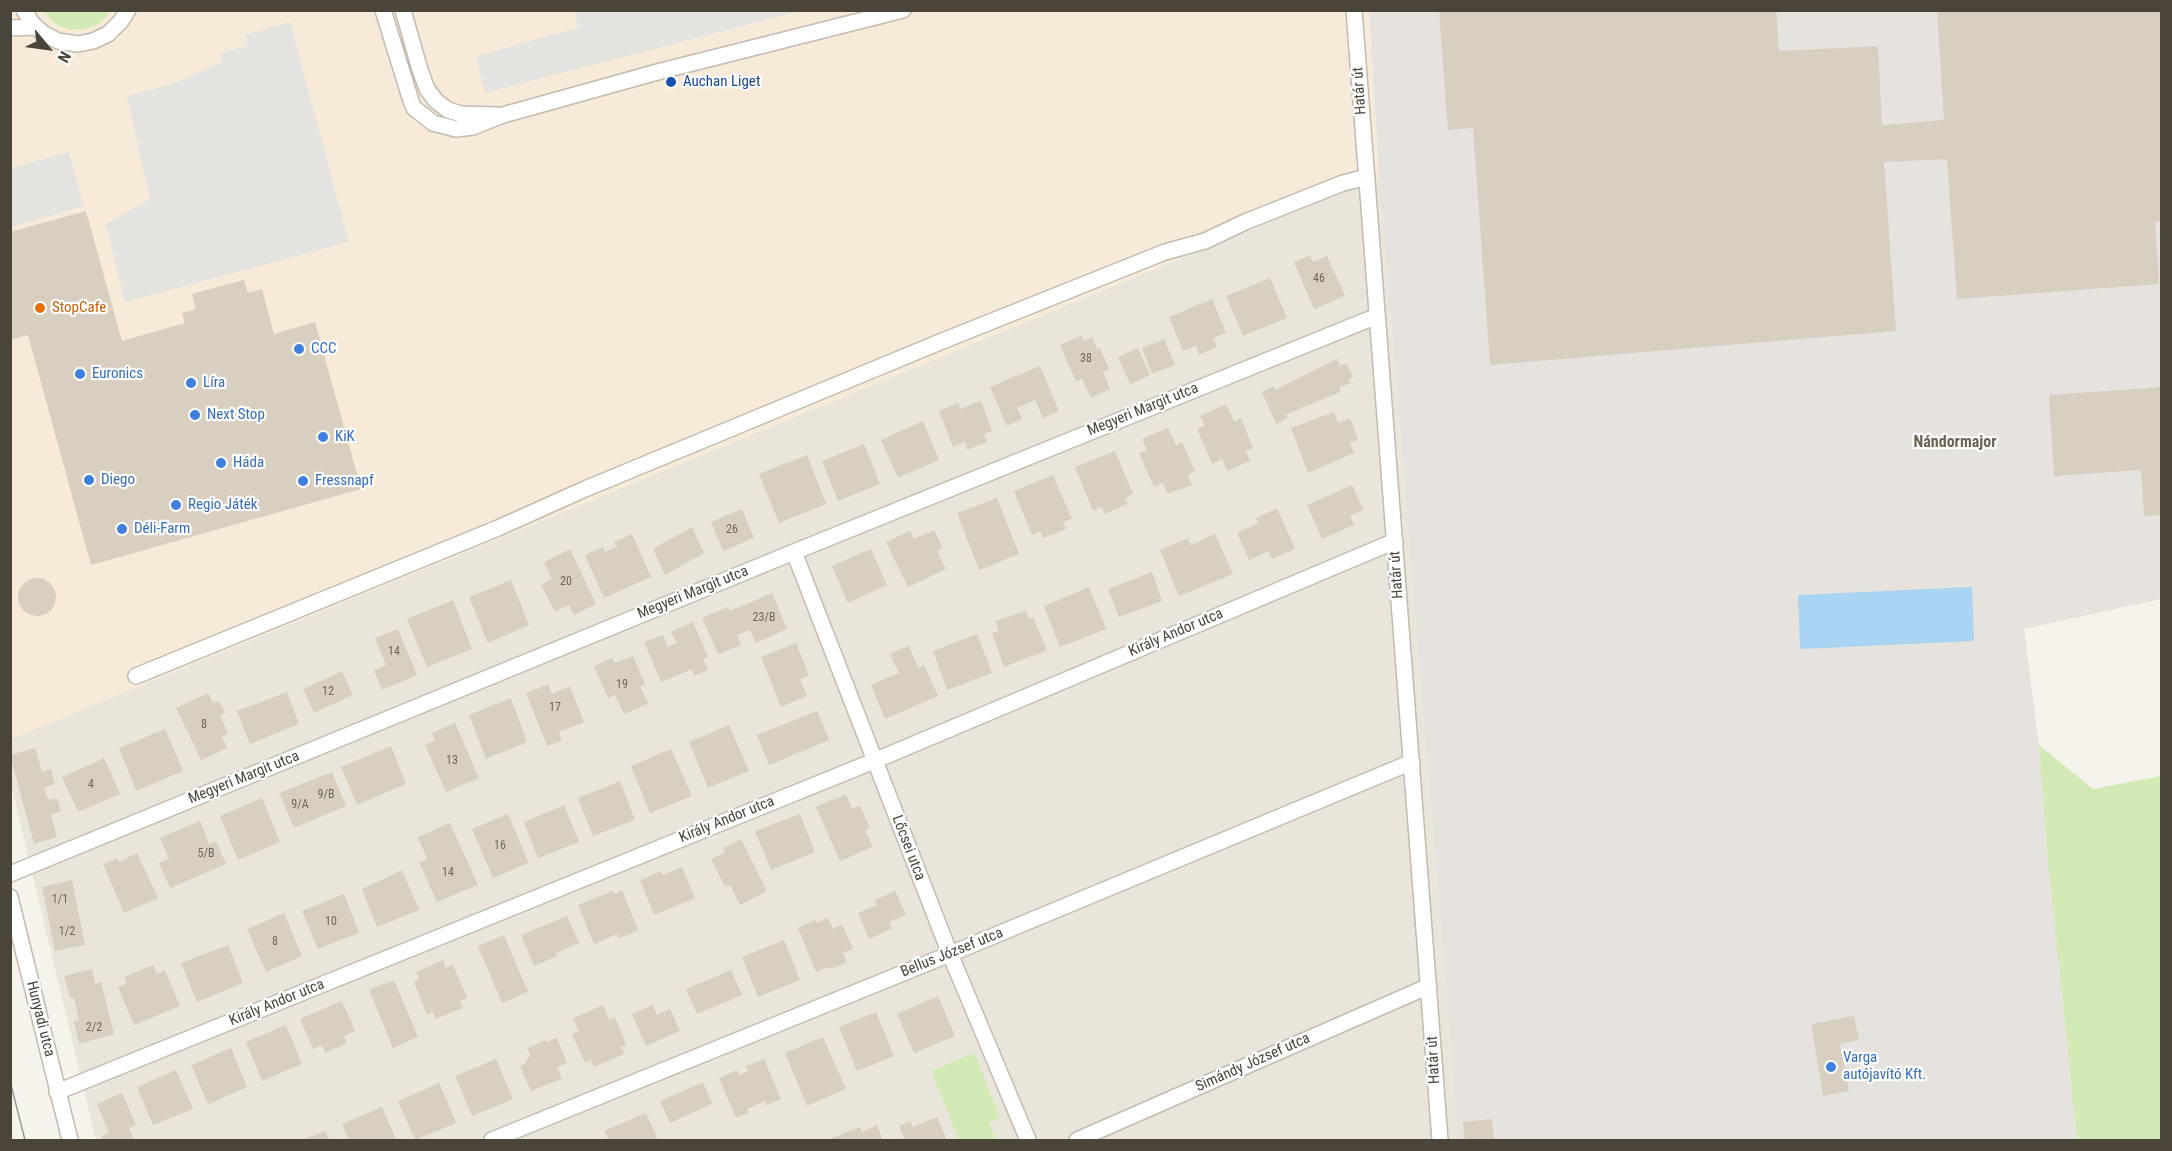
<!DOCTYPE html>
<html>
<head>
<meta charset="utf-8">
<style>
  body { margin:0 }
  #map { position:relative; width:2172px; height:1151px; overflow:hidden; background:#f6f3ec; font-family:"Roboto Condensed",sans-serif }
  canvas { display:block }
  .frame { position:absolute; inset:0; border:12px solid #4b4439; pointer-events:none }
  .north { position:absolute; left:18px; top:18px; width:60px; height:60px; -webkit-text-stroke:4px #fff; paint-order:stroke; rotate:119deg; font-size:16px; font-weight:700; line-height:24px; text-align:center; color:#4b4439 }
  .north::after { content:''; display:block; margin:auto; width:21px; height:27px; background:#4b4439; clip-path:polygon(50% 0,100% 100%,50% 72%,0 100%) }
</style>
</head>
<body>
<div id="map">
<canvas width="2172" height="1151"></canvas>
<div class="frame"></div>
<div class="north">N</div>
</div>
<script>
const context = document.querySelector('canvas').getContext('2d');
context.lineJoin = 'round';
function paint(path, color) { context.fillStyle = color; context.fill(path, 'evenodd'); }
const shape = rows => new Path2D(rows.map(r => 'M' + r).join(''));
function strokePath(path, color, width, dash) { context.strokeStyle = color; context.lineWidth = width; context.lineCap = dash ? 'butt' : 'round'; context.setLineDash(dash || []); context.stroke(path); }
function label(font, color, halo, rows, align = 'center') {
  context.font = font + ' "Roboto Condensed",sans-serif'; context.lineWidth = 4.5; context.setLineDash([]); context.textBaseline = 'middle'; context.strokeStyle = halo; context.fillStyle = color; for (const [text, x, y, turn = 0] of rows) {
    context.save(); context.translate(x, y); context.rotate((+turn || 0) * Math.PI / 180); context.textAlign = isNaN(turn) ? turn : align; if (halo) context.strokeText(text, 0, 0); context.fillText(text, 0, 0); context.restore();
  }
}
const residential = shape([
  [1379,177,1458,1140,96,1140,11,785,10,739]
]);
const commercial = shape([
  [11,11,1369,11,1379,177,11,739]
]);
const industrial = shape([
  [1369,11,2161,11,2161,599,2024,629,2039,745,2077,1140,1458,1140,1379,177]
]);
const green = shape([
  [43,11,43,10,111,11,100,23,86,29,70,30,55,24],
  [2039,745,2093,789,2161,776,2161,1140,2077,1140,2047,848],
  [974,1053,1000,1117,989,1122,995,1138,989,1140,959,1140,931,1071]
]);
const parking = shape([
  [574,11,574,10,800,11,485,93,476,56,578,28],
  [290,22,349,242,125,302,106,224,150,199,127,96,173,84,222,62,221,53,248,46,245,35],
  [69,152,84,206,11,227,11,168]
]);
const water = shape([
  [1972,587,1974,641,1800,649,1798,595]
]);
const building = shape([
  [1439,10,1776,10,1779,51,1878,46,1882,125,1944,120,1937,10,2162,10,2162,221,2155,222,2159,284,1957,299,1947,159,1884,162,1896,331,1490,365,1473,128,1448,130],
  [86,211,122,341,185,323,182,313,196,309,192,294,244,280,248,293,262,289,274,334,315,322,361,489,91,565,28,335,10,340,10,232],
  [1310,255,1313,262,1327,256,1345,296,1314,309,1294,262],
  [1270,278,1287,318,1243,336,1226,296],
  [1212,299,1226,333,1213,338,1217,347,1199,355,1196,346,1183,351,1169,317],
  [1081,336,1084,341,1092,337,1097,349,1100,348,1109,369,1103,372,1110,389,1091,398,1082,379,1076,381,1060,345],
  [1164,339,1175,365,1152,374,1142,348],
  [1138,348,1150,375,1130,384,1118,357],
  [1337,359,1340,366,1346,363,1353,377,1349,379,1351,383,1340,387,1340,392,1285,415,1288,418,1276,424,1262,392,1274,386,1275,390],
  [1040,366,1059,411,1043,418,1035,400,1017,408,1022,419,1007,426,990,387],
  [2162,387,2162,515,2144,516,2141,470,2054,476,2049,395],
  [981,401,992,431,984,434,987,442,967,450,965,442,953,447,939,411,958,403,960,409],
  [1226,404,1234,421,1241,418,1253,448,1246,451,1250,461,1227,471,1222,459,1212,464,1197,429,1205,426,1200,416],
  [1334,412,1338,423,1350,418,1358,439,1350,444,1354,453,1308,473,1291,428],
  [923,421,939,460,898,478,881,440],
  [1168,428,1176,445,1182,442,1195,471,1188,475,1192,485,1168,494,1163,483,1154,487,1139,453,1147,450,1142,439],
  [864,444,880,484,838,501,822,461],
  [1115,451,1133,494,1125,498,1128,504,1104,514,1102,507,1093,511,1075,467],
  [807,455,826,504,779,523,759,474],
  [1053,475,1072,519,1063,522,1066,529,1043,538,1040,531,1032,535,1014,491],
  [1352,485,1363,510,1350,516,1354,525,1322,539,1307,505],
  [997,498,1019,554,979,570,957,513],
  [1277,508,1295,549,1272,559,1268,551,1249,560,1237,533,1258,523,1256,518],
  [742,509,754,538,723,551,711,522],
  [692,527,704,553,665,575,653,549],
  [934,530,943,548,937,551,946,569,908,587,886,542,910,531,914,539],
  [632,534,651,577,604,598,585,555,603,547,605,552,612,549,617,547,614,542],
  [1215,534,1233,574,1179,596,1160,550,1188,538,1191,545],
  [570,549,596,604,574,615,569,605,555,612,541,585,552,579,544,562],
  [871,549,887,585,848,603,832,566],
  [1152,572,1162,601,1119,617,1108,589],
  '18 597a19 19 0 1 1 38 0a19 19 0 1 1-38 0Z',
  [511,580,529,625,488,643,469,597],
  [1089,587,1106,629,1060,647,1044,606],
  [772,593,787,629,756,643,750,630,737,635,741,645,718,654,702,618,728,607,730,611],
  [453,600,472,649,427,667,407,619],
  [1026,611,1029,619,1033,617,1047,650,1004,667,992,633,999,631,995,621],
  [693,622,708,657,703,659,708,670,694,676,692,669,661,682,644,642,663,635,668,647,677,643,671,632],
  [398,629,417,675,382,690,374,670,386,665,375,638],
  [977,634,992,673,947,690,933,651],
  [796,643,809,676,800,679,807,696,781,707,761,657],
  [909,646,918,668,924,665,938,696,885,719,871,685,899,673,890,654],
  [633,656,645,684,640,686,648,704,624,714,615,695,608,698,594,666,612,658,615,663],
  [342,671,353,695,314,713,303,689],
  [548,684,552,694,570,686,584,722,559,732,562,740,547,746,526,693],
  [287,692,299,724,250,744,237,711],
  [208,693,213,703,219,701,225,713,220,716,228,733,222,737,227,748,201,760,176,708],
  [511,698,527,742,486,759,469,715],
  [817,711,829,740,769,765,757,735],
  [455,723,479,778,446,792,425,745,435,740,432,733],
  [729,725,749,771,708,788,689,742],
  [165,729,183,771,136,791,119,748],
  [391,746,406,784,357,805,341,767],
  [35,748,42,772,51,769,55,784,44,788,46,794,49,800,57,798,61,811,51,815,57,837,34,844,10,755],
  [671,749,692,796,650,813,631,766],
  [104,758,120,794,78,812,62,777],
  [332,772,346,806,294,828,279,793],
  [620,781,635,820,593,836,578,798],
  [846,794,852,809,860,806,870,828,865,830,873,847,840,861,816,807],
  [262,798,280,842,238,860,220,816],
  [564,805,579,842,538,858,524,822],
  [508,814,529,863,493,878,472,829],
  [800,814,815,852,771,870,755,831],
  [200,821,209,844,216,841,226,864,170,888,159,863,169,859,160,838],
  [450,823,478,885,437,902,419,862,427,859,418,837],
  [741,839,767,891,740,905,730,885,725,887,711,859,725,852,723,848],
  [137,853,158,898,124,913,103,864,118,858,119,862],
  [682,867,695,898,654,915,640,880,661,871,663,875],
  [402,870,419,910,377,927,362,889],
  [72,880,85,945,55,951,42,887],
  [622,890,638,930,619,938,617,934,594,944,578,905,613,891,614,894],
  [895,891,906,915,889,922,892,929,869,939,858,913,877,905,875,900],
  [344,894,359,933,318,949,302,911],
  [284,913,302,956,266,972,247,929],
  [567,916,579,943,556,953,557,956,534,966,521,935],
  [828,918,833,929,842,924,853,949,843,953,847,962,829,969,828,967,816,972,798,928,815,920,816,923],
  [504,935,528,992,502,1003,478,946],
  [784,940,800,980,758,997,742,957],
  [228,945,243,983,197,1002,181,963],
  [443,960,446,968,453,965,467,998,460,1001,463,1008,436,1019,433,1012,427,1015,414,982,419,980,416,972],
  [153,965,157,974,165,970,180,1006,134,1025,118,987,127,983,124,977],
  [92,969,95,984,101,982,114,1034,79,1044,74,1022,79,1020,74,998,70,998,64,976],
  [731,970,742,995,697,1014,686,989],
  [394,980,418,1037,393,1048,369,990],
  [938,996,955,1036,914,1053,897,1014],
  [342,1001,355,1031,344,1036,347,1043,325,1053,322,1045,313,1049,300,1019],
  [603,1005,609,1020,615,1017,626,1045,621,1047,624,1054,594,1067,591,1060,585,1063,572,1034,579,1031,573,1018],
  [653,1005,657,1015,670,1009,680,1031,646,1046,632,1014],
  [876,1012,894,1056,857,1071,839,1027],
  [1854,1016,1859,1040,1840,1044,1849,1091,1823,1096,1811,1024],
  [286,1025,302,1064,262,1081,246,1042],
  [823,1037,846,1089,807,1106,785,1053],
  [557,1038,567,1063,557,1067,562,1079,531,1091,520,1066,525,1064,530,1054,527,1048,546,1040,546,1042],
  [231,1048,247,1087,208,1104,191,1065],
  [496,1059,513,1099,472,1116,455,1076],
  [764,1059,781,1099,767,1105,765,1101,747,1109,749,1113,736,1118,719,1078,737,1070,739,1075,748,1071,746,1066],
  [176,1070,193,1109,153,1125,137,1087],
  [703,1082,712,1104,670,1123,660,1101],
  [439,1083,456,1123,415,1140,398,1101],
  [122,1093,136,1125,129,1128,134,1140,103,1140,101,1136,109,1133,97,1104],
  [382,1107,396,1140,349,1140,342,1124],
  [646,1113,658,1140,609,1140,604,1131],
  [937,1117,947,1140,898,1140,904,1138,899,1126,910,1121,913,1127],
  [1492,1119,1494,1140,1465,1140,1463,1122],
  [877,1125,883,1140,833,1140,832,1138,860,1127,862,1132],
  [325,1131,329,1140,302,1140]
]);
const minor = shape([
  [24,10,32,23,44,34,58,41,78,44,93,41,108,34,121,21,128,10],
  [383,10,411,101,414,108,433,123,456,129,473,127,503,115,661,71,903,10],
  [403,10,420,70,427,89,436,101,448,110,461,114,497,115],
  [1354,10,1440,1140],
  [10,28,35,27],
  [794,552,950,954,1028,1140],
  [136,676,498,528,585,489,940,342,1165,252,1205,241,1245,222,1343,183,1367,177],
  [10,874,794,552,1377,316],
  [10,897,70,1140],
  [57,1092,874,761,1395,541],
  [492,1140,950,954,1412,762],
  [1077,1140,1429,986]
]);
const tram = shape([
  [10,1081,25,1140],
  [10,1137,11,1140]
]);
const markers = [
  [671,82,6,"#1a4fb4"],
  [40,308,6,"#e8710a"],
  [299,349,6,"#3f7fe0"],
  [80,374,6,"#3f7fe0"],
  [191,383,6,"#3f7fe0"],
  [195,415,6,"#3f7fe0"],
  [323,437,6,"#3f7fe0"],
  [221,463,6,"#3f7fe0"],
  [89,480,6,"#3f7fe0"],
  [303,481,6,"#3f7fe0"],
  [176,505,6,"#3f7fe0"],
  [122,529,6,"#3f7fe0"],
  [1831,1067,6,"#3f7fe0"]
];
const numberNames = [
  ["46",1319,279],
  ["38",1086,359],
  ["26",732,530],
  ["20",566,582],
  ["23/B",764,618],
  ["14",394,652],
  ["19",622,685],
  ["12",328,692],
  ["17",555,708],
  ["8",204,725],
  ["13",452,761],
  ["4",91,785],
  ["9/B",326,795],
  ["9/A",300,805],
  ["16",500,846],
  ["5/B",206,854],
  ["14",448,873],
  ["1/1",60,900],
  ["10",331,922],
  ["1/2",67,932],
  ["8",275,942],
  ["2/2",94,1028]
];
const transitNames = [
  ["Auchan Liget",683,82]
];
const streetNames = [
  ["Határ út",1360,91,-94],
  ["Megyeri Margit utca",1143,410,-22],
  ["Határ út",1397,575,-94],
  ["Megyeri Margit utca",693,593,-22],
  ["Király Andor utca",1176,633,-23],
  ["Megyeri Margit utca",244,778,-22],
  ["Király Andor utca",727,820,-22],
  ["Lőcsei utca",908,848,69],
  ["Bellus József utca",952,953,-22],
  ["Király Andor utca",277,1003,-22],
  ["Hunyadi utca",40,1019,76],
  ["Határ út",1434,1060,-93],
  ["Simándy József utca",1253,1063,-24]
];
const foodNames = [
  ["StopCafe",52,308]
];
const shopNames = [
  ["CCC",311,349],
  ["Euronics",92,374],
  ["Líra",203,383],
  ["Next Stop",207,415],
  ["KiK",335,437],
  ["Háda",233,463],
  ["Diego",101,480],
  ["Fressnapf",315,481],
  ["Regio Játék",188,505],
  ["Déli-Farm",134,529],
  ["Varga",1843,1058],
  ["autójavító Kft.",1843,1075]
];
const neighbourhoodNames = [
  ["Nándormajor",1955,443]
];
paint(residential, '#eae5da');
paint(commercial, '#f7ead8');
paint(industrial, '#e6e2dd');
paint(green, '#d2eab5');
paint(parking, '#e5e3e0');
paint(water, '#a9d4f2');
paint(building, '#d8cfc1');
strokePath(minor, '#c2bbae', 18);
strokePath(minor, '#fff', 15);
strokePath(tram, '#9a9a9a', 1.5);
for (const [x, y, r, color] of markers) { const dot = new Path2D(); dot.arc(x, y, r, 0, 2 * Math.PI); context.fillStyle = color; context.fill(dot); strokePath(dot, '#fff', 2); }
label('12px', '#6e675b', null, numberNames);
label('15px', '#164399', '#fff', transitNames, 'left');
label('15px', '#4b4439', '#fff', streetNames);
label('15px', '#c56008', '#fff', foodNames, 'left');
label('15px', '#366cbe', '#fff', shopNames, 'left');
label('bold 16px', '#6e6250', '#fff', neighbourhoodNames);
</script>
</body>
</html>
